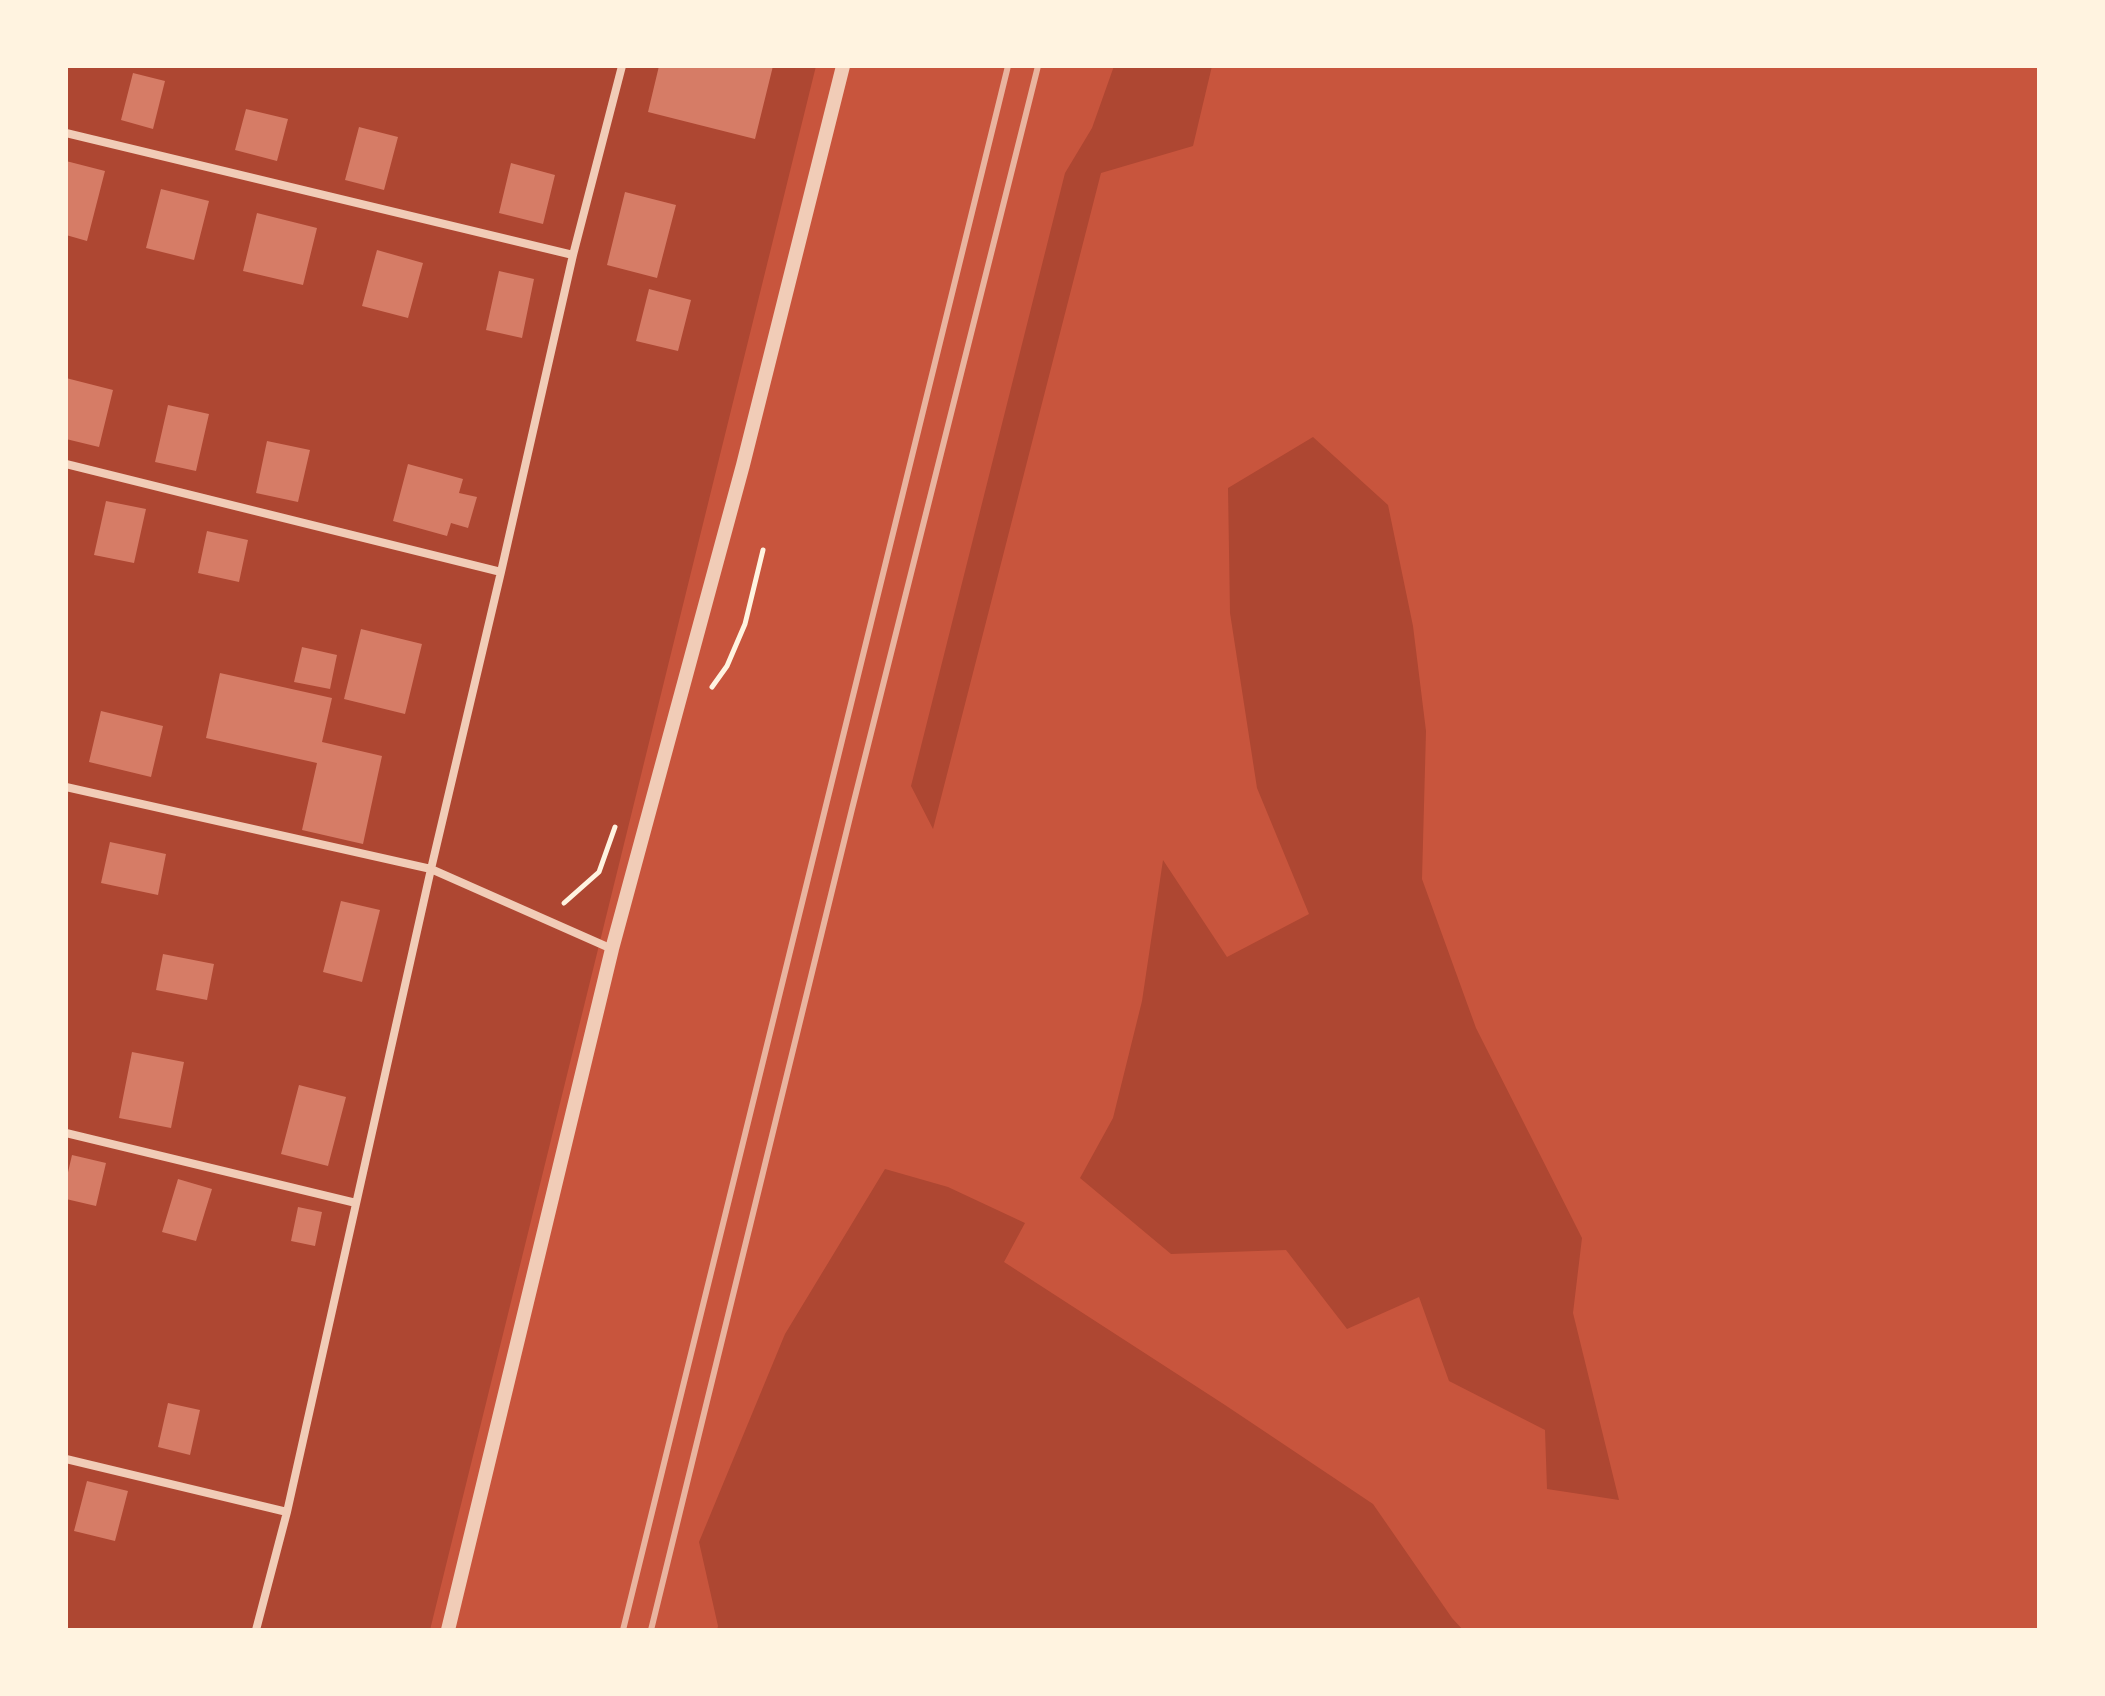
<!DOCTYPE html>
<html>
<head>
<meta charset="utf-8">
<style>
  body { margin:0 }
  #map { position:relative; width:2105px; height:1696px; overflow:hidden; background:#c8553d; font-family:Overpass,sans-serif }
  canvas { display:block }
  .frame { position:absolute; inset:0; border:68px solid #fff3e0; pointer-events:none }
</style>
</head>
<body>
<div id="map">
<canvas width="2105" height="1696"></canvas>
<div class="frame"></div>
</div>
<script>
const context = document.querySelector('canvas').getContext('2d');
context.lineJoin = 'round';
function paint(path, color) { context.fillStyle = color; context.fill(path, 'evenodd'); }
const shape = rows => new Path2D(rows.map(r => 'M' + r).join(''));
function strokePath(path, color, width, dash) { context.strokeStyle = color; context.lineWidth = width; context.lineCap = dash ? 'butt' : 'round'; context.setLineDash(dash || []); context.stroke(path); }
const green = shape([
  [66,66,816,66,430,1630,66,1630],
  [1114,66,1212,66,1193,146,1101,173,933,829,911,786,1065,173,1092,128],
  [1313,437,1388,505,1413,626,1426,731,1422,879,1476,1028,1582,1238,1573,1313,1619,1500,1547,1489,1545,1430,1449,1381,1419,1297,1347,1329,1286,1250,1171,1254,1080,1178,1113,1118,1142,1001,1163,860,1227,957,1309,914,1257,788,1230,613,1228,488],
  [885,1169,948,1187,1025,1223,1004,1262,1225,1405,1373,1504,1452,1618,1463,1630,717,1630,718,1626,699,1542,785,1334]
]);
const building = shape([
  [659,66,773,66,755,139,648,112],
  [133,73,165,81,153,129,121,120],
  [246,109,288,119,277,161,235,150],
  [359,127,398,137,384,190,345,180],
  [66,161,105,171,87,241,66,235],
  [511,163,555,175,543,224,499,213],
  [161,189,209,201,194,260,146,248],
  [625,192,676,205,657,278,607,265],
  [257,213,317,228,303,285,243,271],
  [377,250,423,263,408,318,362,306],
  [499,271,534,279,522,338,486,330],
  [649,289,691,300,678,351,636,341],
  [66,378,113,390,99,447,66,439],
  [168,405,209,414,196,471,155,462],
  [267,441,310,450,298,502,256,493],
  [408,464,463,479,459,493,477,497,468,528,451,523,447,536,393,521],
  [106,501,146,509,134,563,94,555],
  [207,531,248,540,239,582,198,573],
  [361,629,422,644,405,714,344,699],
  [302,647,337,655,330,689,294,682],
  [220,673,332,698,322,742,382,756,363,844,302,830,317,763,206,738],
  [101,711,163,726,151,777,89,762],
  [110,842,166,854,158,895,101,883],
  [341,901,380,910,362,982,323,972],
  [163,954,214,964,207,1000,156,990],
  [132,1052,184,1062,171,1128,119,1118],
  [299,1085,346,1097,328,1166,281,1154],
  [72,1155,106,1163,96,1206,66,1199,66,1181],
  [178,1179,212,1189,196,1241,162,1232],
  [298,1207,322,1212,315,1246,291,1241],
  [168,1403,200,1410,190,1455,158,1447],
  [87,1481,128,1491,115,1541,74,1531]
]);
const path = shape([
  [712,687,727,666,745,624,763,550],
  [564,903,599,872,615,827]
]);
const minor = shape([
  [66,133,573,255],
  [66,464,501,572],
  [66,787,431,869,612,949],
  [66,1133,356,1203],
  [66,1459,287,1512],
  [256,1630,287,1512,431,869,501,572,573,255,622,66]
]);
const tertiary = shape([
  [448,1630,612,949,743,465,843,66]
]);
const rail = shape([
  [623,1630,1008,66],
  [651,1630,852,809,1038,66]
]);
paint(green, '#ae4732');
paint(building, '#d67c66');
strokePath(path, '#fff3e0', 5);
strokePath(minor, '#f1ccb7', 8);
strokePath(tertiary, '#f1ccb7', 14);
strokePath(rail, '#e9b49f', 6);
</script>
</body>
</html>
